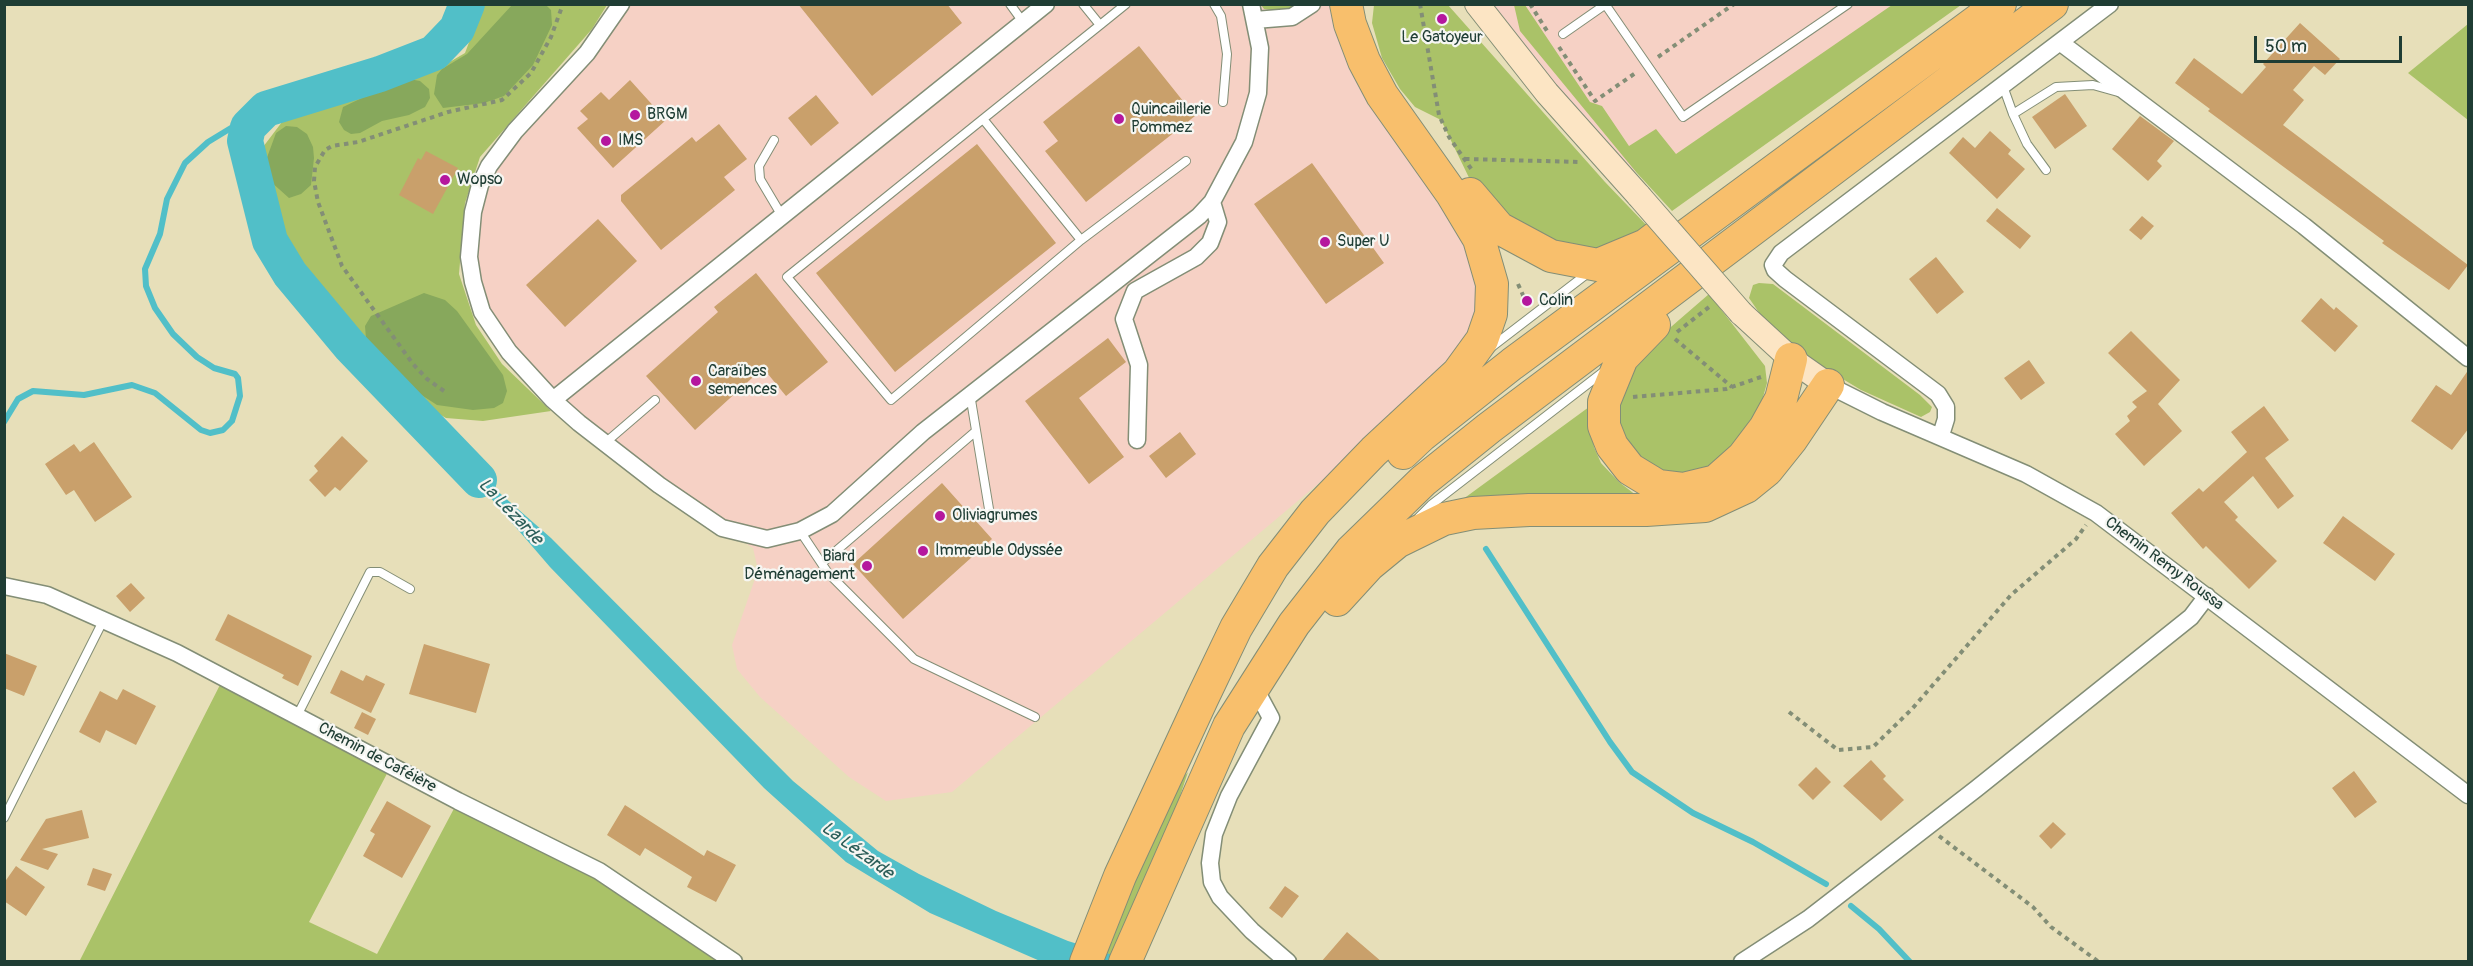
<!DOCTYPE html>
<html>
<head>
<meta charset="utf-8">
<style>
  body { margin:0 }
  #map { position:relative; width:2473px; height:966px; overflow:hidden; background:#e7dfb9; font-family:Pangolin,sans-serif }
  canvas { display:block }
  .frame { position:absolute; inset:0; border:6px solid #1f3d34; pointer-events:none }
  .scale { position:absolute; left:2254px; top:36px; width:148px; height:27px; box-sizing:border-box; border:3px solid #1f3d34; border-top:0; padding-left:8px; font-size:18px; line-height:21px; white-space:nowrap; color:#1f3d34; -webkit-text-stroke:4px #f6f6f2; paint-order:stroke }
</style>
</head>
<body>
<div id="map">
<canvas width="2473" height="966"></canvas>
<div class="frame"></div>
<div class="scale">50 m</div>
</div>
<script>
const context = document.querySelector('canvas').getContext('2d');
context.lineJoin = 'round';
function paint(path, color) { context.fillStyle = color; context.fill(path, 'evenodd'); }
const shape = rows => new Path2D(rows.map(r => 'M' + r).join(''));
function strokePath(path, color, width, dash) { context.strokeStyle = color; context.lineWidth = width; context.lineCap = dash ? 'butt' : 'round'; context.setLineDash(dash || []); context.stroke(path); }
function label(font, color, halo, rows, align = 'center') {
  context.font = font + ' Pangolin,sans-serif'; context.lineWidth = 4.5; context.setLineDash([]); context.textBaseline = 'middle'; context.strokeStyle = halo; context.fillStyle = color; for (const [text, x, y, turn = 0] of rows) {
    context.save(); context.translate(x, y); context.rotate((+turn || 0) * Math.PI / 180); context.textAlign = isNaN(turn) ? turn : align; if (halo) context.strokeText(text, 0, 0); context.fillText(text, 0, 0); context.restore();
  }
}
const built = shape([
  [620,5,1346,5,1489,266,1469,346,1325,478,952,792,886,801,849,777,760,697,737,669,732,645,758,570,753,548,722,528,553,400,482,312,473,212,515,131],
  [1484,5,1895,5,1676,154,1639,172,1616,172]
]);
const green = shape([
  [483,5,607,5,592,29,480,157,465,203,459,274,476,325,502,364,551,411,483,421,446,418,426,407,360,343,315,291,278,235,269,210,261,164,263,147,282,122,448,63,465,53],
  [1261,5,1300,5,1284,12,1264,9],
  [1374,5,1448,5,1605,182,1652,231,1604,250,1545,245,1475,190,1441,120,1415,107,1400,89,1382,58,1372,23],
  [1514,5,1525,5,1590,102,1602,106,1629,146,1656,129,1676,154,1892,5,1961,5,1672,211,1636,172,1520,31],
  [2468,24,2468,120,2408,73],
  [1759,283,1773,284,1920,395,1932,407,1930,412,1921,417,1861,390,1798,352,1771,330,1749,298,1753,285],
  [1709,294,1765,366,1767,383,1756,422,1728,456,1696,475,1668,474,1641,461,1617,429,1617,386,1642,352],
  [1589,407,1594,447,1601,463,1619,482,1641,499,1455,505],
  [224,677,391,766,309,922,377,954,458,801,599,871,734,962,79,962],
  [1188,772,1173,817,1116,957,1106,953,1158,824,1179,783]
]);
const forest = shape([
  [512,5,546,5,551,10,552,25,533,65,504,96,484,103,443,108,434,94,437,75,442,69,467,54],
  [409,79,420,81,429,89,430,98,425,107,409,115,382,121,360,133,351,134,344,130,339,122,343,107,387,86],
  [286,126,297,127,307,134,313,147,314,158,311,185,301,194,289,198,270,181,265,163,276,133],
  [424,293,445,300,457,311,503,375,507,391,503,403,494,408,473,410,437,405,406,385,371,349,366,339,365,326,371,316]
]);
const water = shape([
  [446,446,551,538,793,781,878,851,919,874,996,911,1068,941,1132,961,1040,961,930,913,846,862,764,788,550,567]
]);
const stream = shape([
  [4,422,18,399,33,391,84,395,132,385,155,393,201,430,210,433,223,430,232,421,240,396,238,378,235,374,214,368,197,357,173,334,155,308,146,286,145,269,160,234,167,199,185,163,208,142,231,128,242,132,245,141],
  [1486,549,1610,742,1632,772,1693,813,1753,842,1826,884],
  [1851,906,1879,929,1910,962]
]);
const river = shape([
  [467,4,457,29,434,53,380,74,266,109,248,127,245,141,270,241,290,274,350,346,479,480]
]);
const building = shape([
  [798,4,947,4,962,23,872,96],
  [2300,23,2340,59,2325,75,2314,66,2293,90,2304,100,2283,125,2468,265,2449,290,2382,243,2384,241,2208,111,2210,109,2175,83,2194,58,2242,94,2266,67,2263,64],
  [1139,46,1195,116,1086,202,1045,151,1058,141,1043,122],
  [630,80,666,120,613,168,577,128,588,119,580,111,601,92,609,100],
  [2065,94,2087,126,2055,149,2032,117],
  [816,95,839,123,811,146,788,118],
  [2140,116,2174,141,2157,161,2162,166,2148,181,2112,149],
  [719,124,747,159,724,177,735,190,661,250,621,201,621,195,692,137,696,142],
  [1990,131,2011,150,2008,154,2025,169,1997,199,1949,153,1963,137,1975,148],
  [977,144,1056,243,895,372,816,273],
  [426,151,458,168,433,214,399,195,418,158,421,160],
  [1312,163,1384,263,1326,304,1254,204],
  [1997,208,2031,236,2020,249,1986,221],
  [2142,216,2154,226,2141,240,2129,230],
  [598,219,637,261,565,327,526,285],
  [1936,257,1964,292,1937,314,1909,279],
  [756,273,828,362,786,396,763,368,695,430,646,376,718,312,714,307],
  [2321,298,2334,310,2336,307,2358,326,2335,352,2301,321],
  [2131,331,2180,380,2158,404,2182,431,2144,466,2115,434,2130,421,2127,416,2137,407,2132,402,2147,391,2108,353],
  [1108,338,1126,362,1079,398,1124,457,1089,484,1025,401],
  [2029,360,2045,383,2021,400,2004,378],
  [2469,369,2469,428,2452,450,2411,421,2436,385,2451,395],
  [2264,406,2289,440,2265,458,2294,496,2278,509,2253,476,2224,502,2238,517,2235,520,2277,561,2249,589,2206,546,2203,549,2171,513,2199,488,2203,492,2247,452,2231,432],
  [1180,432,1196,454,1166,478,1149,456],
  [342,436,368,461,340,491,335,487,325,497,309,480,318,471,314,466],
  [94,442,132,497,95,522,74,490,66,495,45,464,74,444,80,452],
  [942,483,992,539,903,619,853,564],
  [2343,516,2395,554,2375,581,2323,543],
  [131,583,145,598,130,612,116,596],
  [228,614,312,656,298,686,282,678,284,675,215,640],
  [424,644,490,664,476,713,409,694],
  [4,653,37,666,24,696,4,688],
  [341,670,363,681,366,675,385,684,371,713,330,693],
  [123,689,156,706,136,745,106,730,100,743,79,732,100,691,117,700],
  [362,712,376,719,368,735,354,728],
  [1871,760,1886,776,1883,779,1904,800,1881,821,1843,786],
  [1816,767,1831,782,1813,800,1798,785],
  [2354,771,2377,802,2355,818,2332,788],
  [387,801,431,826,402,878,363,856,375,834,370,831],
  [625,805,704,856,707,850,736,865,716,902,687,887,692,877,645,848,640,856,607,835],
  [82,810,89,838,42,849,58,854,48,870,20,860,46,819],
  [2053,822,2066,834,2051,849,2039,836],
  [16,866,45,887,26,916,4,901,4,883],
  [93,868,112,874,105,891,87,885],
  [1285,886,1299,896,1282,918,1269,908],
  [1347,932,1382,962,1321,962]
]);
const path = shape([
  [1420,4,1439,115,1449,137,1472,170],
  [1530,4,1549,34],
  [1559,47,1595,101,1637,72],
  [1658,57,1734,4],
  [1465,159,1581,162],
  [1518,284,1527,304],
  [1677,332,1709,307],
  [1675,339,1732,387],
  [444,391,427,379,413,364,342,266,318,202,314,181,315,167,325,150,332,146,358,142,448,112,502,100,531,73,551,37,563,4],
  [1633,397,1726,389,1761,377],
  [1789,712,1838,750,1873,747,1912,709,2011,595,2076,539,2086,525],
  [1939,836,2033,907,2051,927,2099,962]
]);
const lane = shape([
  [1010,4,1023,22],
  [1083,4,1100,25,983,119,1081,240,1186,161],
  [1214,4,1221,16,1227,54,1223,102],
  [1605,4,1683,117,1848,4],
  [1100,25,1126,4],
  [1563,34,1606,4],
  [2003,86,2013,114,2027,144,2046,170],
  [2013,114,2056,87,2093,85,2118,92],
  [983,119,787,277,891,400,1081,240],
  [774,140,759,166,760,179,782,216],
  [1489,349,1588,273],
  [970,394,989,509],
  [605,443,655,400],
  [1419,517,1431,505,1607,369],
  [800,531,828,573,914,659,1035,717],
  [822,563,976,431],
  [297,716,370,572,380,572,410,589],
  [4,818,104,619]
]);
const street = shape([
  [621,4,587,53,515,131,489,166,480,185,473,212,469,257,473,282,482,312,509,352,553,400,579,423,659,485,722,528,767,539,800,531,832,514,923,432,1199,216,1212,202,1244,142,1258,93,1260,48,1251,4],
  [1255,20,1292,17,1312,4],
  [2061,43,2304,226,2468,358],
  [1828,385,1882,412,2026,474,2096,513,2468,795],
  [553,400,1046,4],
  [1941,435,1946,419,1946,407,1938,394,1785,279,1775,270,1773,265,1781,253,2110,4],
  [1137,440,1139,365,1124,319,1135,291,1196,257,1210,243,1218,222,1212,202],
  [4,586,47,595,177,653,458,801,599,871,734,962],
  [1257,692,1271,718,1229,796,1214,834,1210,863,1212,882,1220,897,1252,931,1288,962],
  [1742,962,1808,919,1976,789,2191,617,2207,596]
]);
const secondary = shape([
  [1477,4,1547,93,1639,196],
  [1741,313,1791,359,1828,385]
]);
const highway = shape([
  [1470,194,1499,228,1551,256,1598,265,1646,245,1659,235],
  [1654,325,1622,358,1604,402,1604,426,1612,446,1630,469,1658,486,1683,489,1716,481,1743,457,1765,428,1781,399,1791,359],
  [1403,453,1421,436,1512,364,2000,4],
  [1337,600,1369,565,1397,542,1444,519,1473,513,1529,510,1646,510,1705,506,1746,487,1767,470,1791,440,1828,385],
  [1086,962,1120,876,1202,699,1236,628,1273,566,1315,512,1374,451,1458,373,1482,340,1491,314,1492,284,1479,239,1452,194,1382,95,1364,61,1350,24,1346,4],
  [1125,962,1229,726,1294,624,1351,551,1423,481,1489,428,2052,4]
]);
const secondaryBridge = shape([
  [1639,196,1741,313]
]);
const markers = [
  [1442,19,6,"#b5179e"],
  [635,115,6,"#b5179e"],
  [1119,119,6,"#b5179e"],
  [606,141,6,"#b5179e"],
  [445,180,6,"#b5179e"],
  [1325,242,6,"#b5179e"],
  [1527,301,6,"#b5179e"],
  [696,381,6,"#b5179e"],
  [940,516,6,"#b5179e"],
  [923,551,6,"#b5179e"],
  [867,566,6,"#b5179e"]
];
const poiNames = [
  ["Le Gatoyeur",1442,38,"center"],
  ["Quincaillerie",1131,110],
  ["Pommez",1131,128],
  ["BRGM",647,115],
  ["IMS",618,141],
  ["Wopso",457,180],
  ["Super U",1337,242],
  ["Colin",1539,301],
  ["Caraïbes",708,372],
  ["semences",708,390],
  ["Oliviagrumes",952,516],
  ["Immeuble Odyssée",935,551],
  ["Biard",855,557,"right"],
  ["Déménagement",855,575,"right"]
];
const streetNames = [
  ["Chemin Remy Roussa",2164,564,37],
  ["Chemin de Caféière",377,758,28]
];
const waterNames = [
  ["La Lézarde",510,512,46],
  ["La Lézarde",857,851,36]
];
paint(built, '#f6d1c5');
paint(green, '#aac268');
paint(forest, '#87a85c');
paint(water, '#51bfc8');
strokePath(stream, '#51bfc8', 6);
strokePath(river, '#51bfc8', 36);
paint(building, '#c9a06b');
strokePath(lane, '#838e76', 10);
strokePath(street, '#838e76', 19);
strokePath(secondary, '#838e76', 26);
strokePath(highway, '#838e76', 34);
strokePath(path, '#838e76', 4, [4.5, 4.5]);
strokePath(lane, '#fff', 8);
strokePath(street, '#fff', 16);
strokePath(secondary, '#fce5c4', 24);
strokePath(highway, '#f8bf6c', 32);
strokePath(secondaryBridge, '#838e76', 26, []);
strokePath(secondaryBridge, '#fce5c4', 24);
for (const [x, y, r, color] of markers) { const dot = new Path2D(); dot.arc(x, y, r, 0, 2 * Math.PI); context.fillStyle = color; context.fill(dot); strokePath(dot, '#f6f6f2', 2); }
label('16px', '#1f3d34', '#f6f6f2', poiNames, 'left');
label('16px', '#1f3d34', '#f6f6f2', streetNames);
label('italic 18px', '#2c5e59', '#f6f6f2', waterNames);
</script>
</body>
</html>
